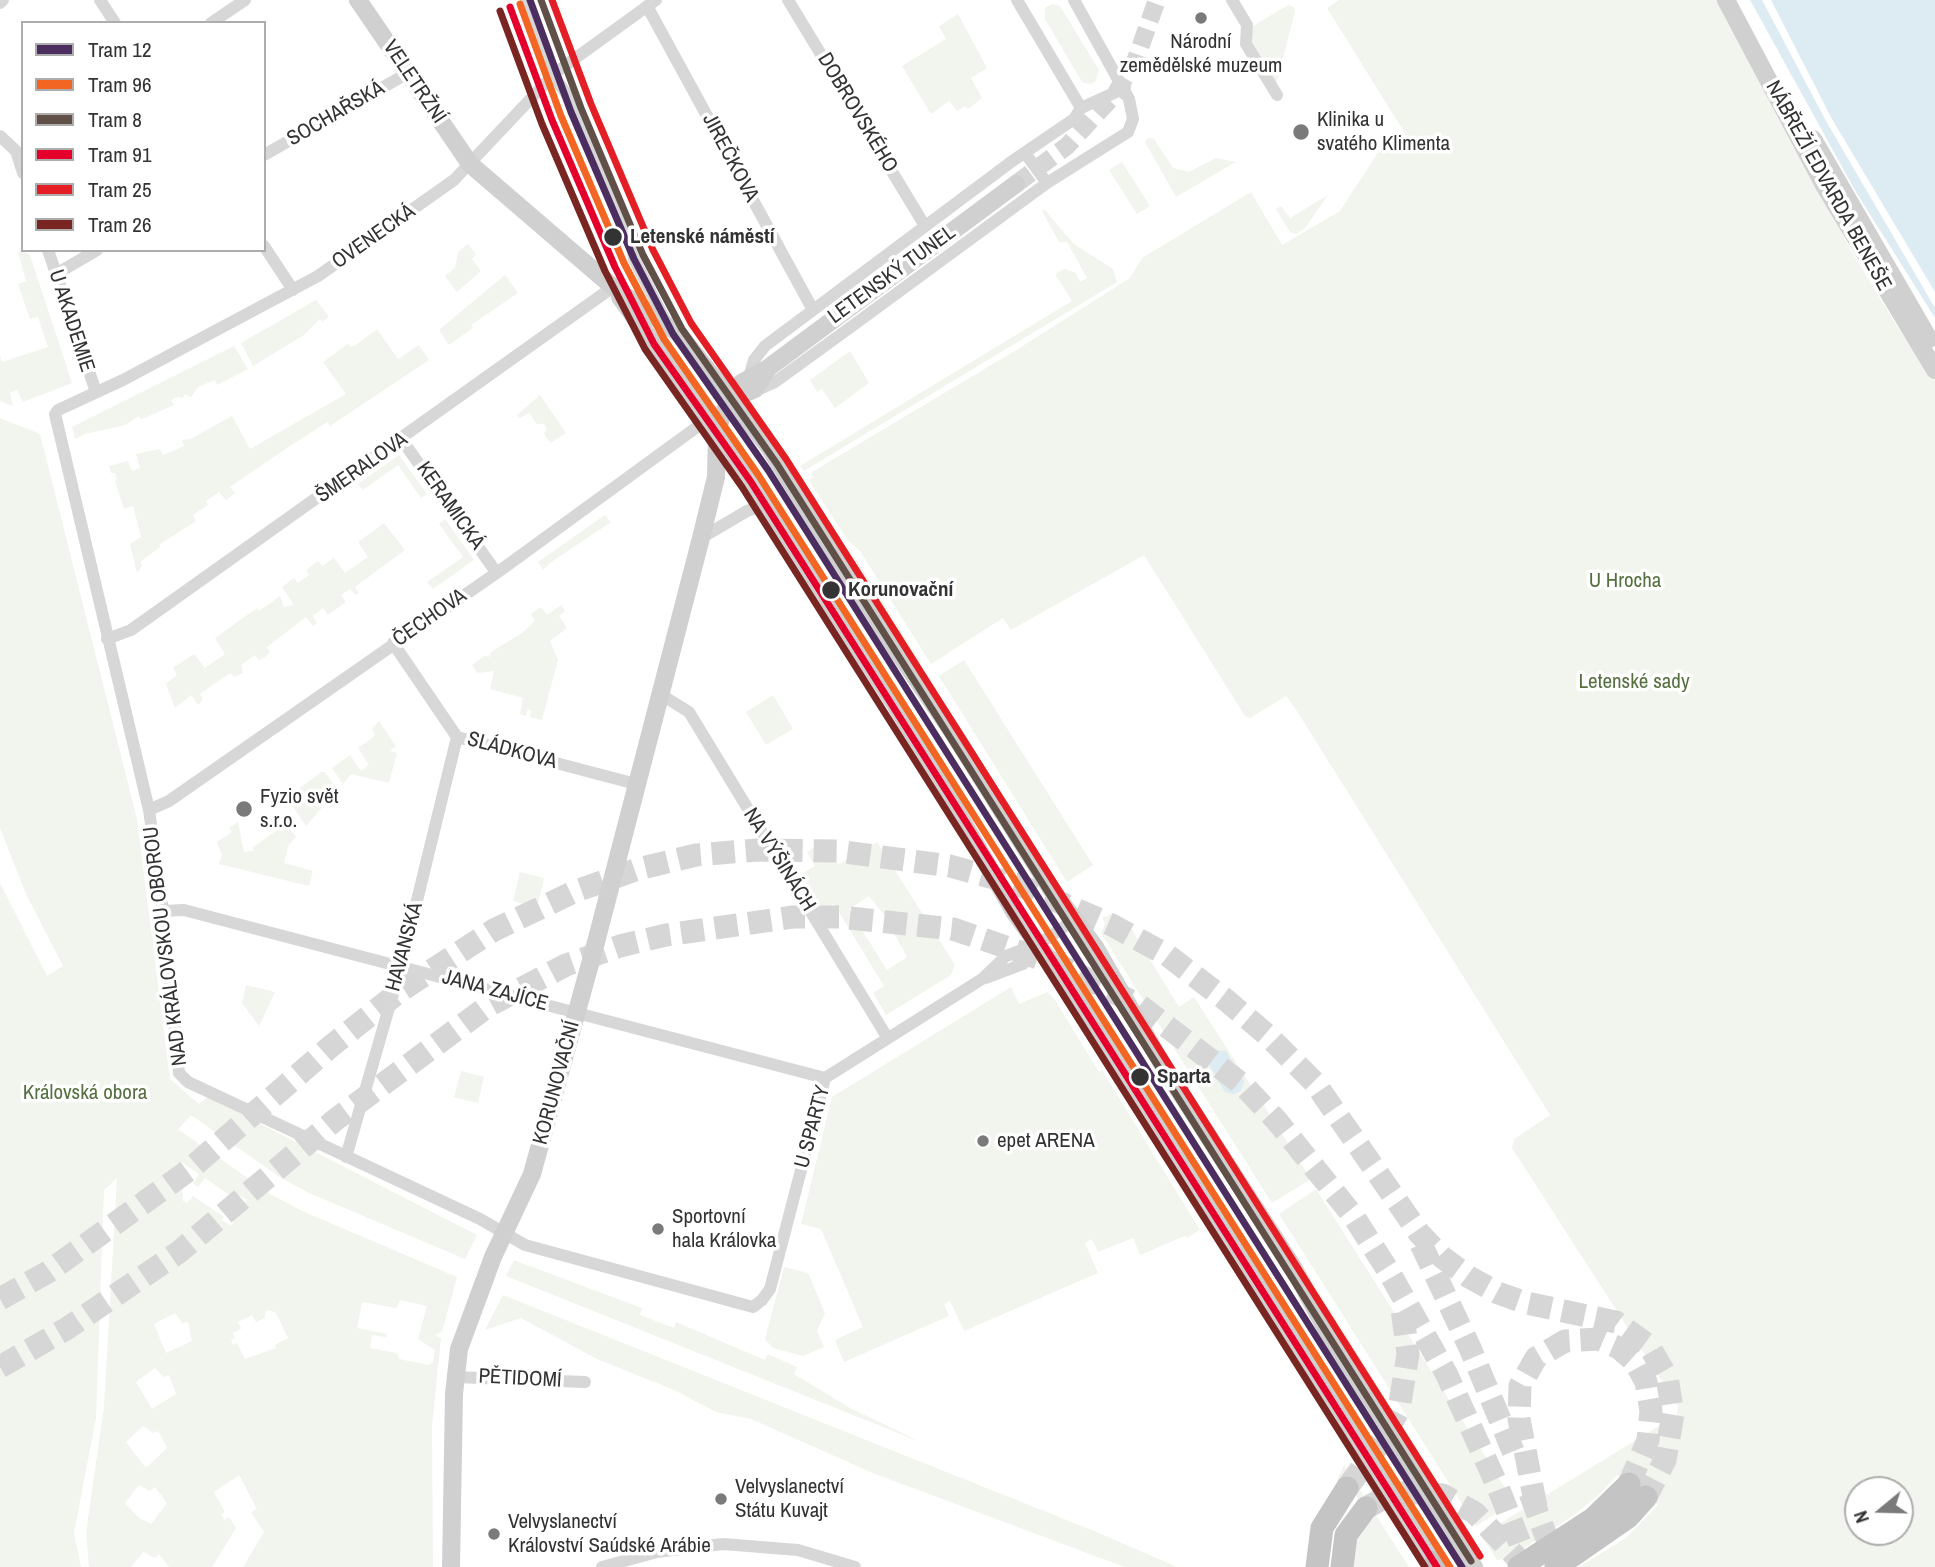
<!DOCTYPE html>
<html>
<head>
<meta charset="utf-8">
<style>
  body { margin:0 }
  #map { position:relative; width:1935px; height:1567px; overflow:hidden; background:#fff; font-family:"Archivo Narrow",sans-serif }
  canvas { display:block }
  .legend { position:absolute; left:21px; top:21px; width:245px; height:231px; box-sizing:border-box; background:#fff; border:2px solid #adadad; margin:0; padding:9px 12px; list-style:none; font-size:21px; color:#333 }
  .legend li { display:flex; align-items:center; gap:14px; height:35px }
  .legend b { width:35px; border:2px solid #adadad }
  .north { position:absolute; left:1844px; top:1476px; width:70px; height:70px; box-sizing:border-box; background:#fff; border:2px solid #adadad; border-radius:50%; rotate:251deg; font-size:19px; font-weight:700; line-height:28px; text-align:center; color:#333 }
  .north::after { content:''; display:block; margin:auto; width:24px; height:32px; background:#7a7a7a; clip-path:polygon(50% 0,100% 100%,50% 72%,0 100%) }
</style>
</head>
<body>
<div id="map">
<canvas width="1935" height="1567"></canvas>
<ul class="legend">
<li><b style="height:9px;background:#4c2d5f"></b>Tram 12</li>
<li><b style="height:9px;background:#f26522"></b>Tram 96</li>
<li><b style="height:9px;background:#605047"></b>Tram 8</li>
<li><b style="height:9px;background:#e4002b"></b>Tram 91</li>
<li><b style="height:9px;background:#e31e25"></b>Tram 25</li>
<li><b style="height:9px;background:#792522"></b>Tram 26</li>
</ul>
<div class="north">N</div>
</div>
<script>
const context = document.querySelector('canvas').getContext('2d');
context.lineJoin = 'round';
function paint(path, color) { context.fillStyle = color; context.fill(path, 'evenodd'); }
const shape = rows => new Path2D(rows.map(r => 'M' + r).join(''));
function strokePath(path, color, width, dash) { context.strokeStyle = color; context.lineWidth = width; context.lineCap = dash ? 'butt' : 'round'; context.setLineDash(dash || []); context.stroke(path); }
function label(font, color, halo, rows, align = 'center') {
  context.font = font + ' "Archivo Narrow",sans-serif'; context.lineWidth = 7; context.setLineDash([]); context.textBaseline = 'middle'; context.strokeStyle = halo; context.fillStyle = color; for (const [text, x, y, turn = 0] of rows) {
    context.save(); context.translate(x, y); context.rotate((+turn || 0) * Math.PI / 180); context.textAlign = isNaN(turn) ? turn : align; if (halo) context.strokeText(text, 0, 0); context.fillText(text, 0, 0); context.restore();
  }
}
const green = shape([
  [1339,0,1717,0,1852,252,1895,323,1935,381,1935,1567,1579,1567,1626,1538,1658,1505,1617,1475,1600,1494,1574,1515,1509,1558,1497,1560,1481,1535,1677,1415,1678,1406,1512,1148,1514,1139,1550,1115,1295,708,1286,696,1250,718,1245,716,1144,555,1011,630,1003,618,931,664,860,551,848,541,809,480,813,477,812,472,1018,349,1130,278,1142,258,1251,192,1282,245,1340,211,1377,154,1406,135,1327,8],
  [1858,1490,1900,1490,1900,1532,1858,1532],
  [1052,4,1060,6,1099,70,1096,81,1090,84,1082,82,1045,19,1045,8],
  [1288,5,1294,7,1295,11,1276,86,1250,43,1253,26],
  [958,14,987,68,971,78,982,98,968,109,965,106,957,111,949,101,931,114,902,66,946,39,939,26],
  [1148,138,1154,139,1173,168,1189,172,1216,158,1236,162,1176,197,1145,142],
  [1122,162,1150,206,1137,214,1109,170],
  [1328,195,1305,228,1296,234,1290,232,1276,209,1281,206,1290,218],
  [1044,209,1074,244,1113,269,1117,282,804,471,800,466,1072,301,1055,274,1064,269,1076,273,1080,282,1087,278,1067,242,1059,242,1042,211],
  [468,244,476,254,472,259,481,271,457,292,445,276,455,268,458,252],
  [21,250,30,255,72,383,23,402,17,390,10,393,13,406,0,401,0,356,2,362,48,347,38,317,30,319,18,284,26,281,18,252],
  [505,275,518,293,471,325,473,328,449,345,439,330],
  [316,300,329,317,322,322,320,319,304,335,253,366,241,343],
  [377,329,398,359,419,345,429,360,330,426,327,422,278,454,230,487,235,493,226,500,219,492,206,501,208,505,193,515,196,521,159,545,160,547,140,562,142,566,137,573,130,544,141,537,133,506,124,509,115,481,117,480,115,473,111,473,109,466,128,461,132,471,140,468,136,454,160,449,163,455,184,446,182,440,190,439,232,416,250,449,346,394,323,362,348,344,350,347,356,345],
  [234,346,248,369,217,385,215,380,198,387,191,397,184,394,183,398,178,397,171,400,174,405,147,417,141,419,139,416,125,425,85,434,75,439,72,427],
  [850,351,869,383,835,408,822,389,817,392,810,380],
  [540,395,566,433,550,443,544,434,547,428,544,424,537,424,529,413,519,418,517,415],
  [0,418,40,434,137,819,170,1079,199,1104,208,1097,477,1235,465,1259,309,1193,281,1178,191,1115,176,1132,179,1130,272,1195,300,1210,457,1277,442,1332,435,1335,441,1338,432,1426,433,1567,243,1567,264,1532,251,1512,257,1509,239,1475,214,1492,225,1512,221,1514,224,1520,229,1517,236,1528,212,1567,169,1567,159,1554,155,1558,143,1552,131,1567,89,1567,86,1533,104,1407,117,1178,104,1190,96,1418,74,1533,81,1567,0,1567,0,883,47,976,63,966,26,894,0,828],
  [181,1162,199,1174,193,1184,198,1187,205,1178,235,1199,238,1195,247,1200,231,1226,222,1220,224,1217,193,1196,187,1203,183,1201],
  [400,1300,427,1306,418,1339,435,1350,433,1362,429,1365,399,1359,397,1353,370,1348,372,1335,386,1337,387,1334,357,1328,362,1302,397,1308],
  [270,1310,276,1313,288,1338,275,1345,276,1348,245,1359,237,1343,233,1345,231,1340,235,1338,233,1333,241,1329,238,1322,252,1315,256,1322,265,1318,265,1312],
  [175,1313,182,1323,188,1322,192,1341,166,1353,154,1324],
  [155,1368,164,1377,169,1375,176,1394,152,1409,136,1382],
  [143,1426,153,1433,158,1431,167,1448,148,1466,145,1467,126,1442],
  [139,1485,150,1491,155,1487,167,1503,151,1524,139,1518,125,1503],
  [399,455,427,494,421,498,398,465,363,490,358,484],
  [605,515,611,522,550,563,543,570,538,562],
  [445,519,474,560,433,589,427,582,463,557,439,524],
  [384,523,405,550,355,587,359,593,355,595,350,589,341,595,346,602,328,615,323,608,313,616,317,623,313,626,306,617,267,647,270,652,265,657,259,660,255,655,241,665,243,673,234,677,230,673,200,694,203,699,198,705,191,695,175,708,166,684,177,675,173,668,194,654,205,668,225,654,215,638,257,608,259,611,280,596,284,607,294,605,282,587,294,578,298,583,309,575,306,570,318,561,322,566,334,558,345,573,368,557,358,542],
  [842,551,858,562,922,664,908,655],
  [561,605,565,611,559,616,567,628,550,641,558,660,542,720,530,717,531,711,528,709,526,716,520,714,523,698,490,689,494,671,478,673,472,665,484,656,489,657,491,652,522,633,535,621,531,614,541,607,547,615],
  [964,660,1093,865,1067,882,939,676],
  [773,695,793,729,766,745,746,712],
  [379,721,396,746,390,751,397,753,389,783,351,774,343,784,332,768,350,755,361,771,369,765,358,748,375,736,372,729],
  [321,772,325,772,337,790,306,826,287,798],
  [278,813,296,837,288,846,284,863,313,871,309,886,219,864,222,855,217,842,232,832,229,828,238,822,244,852,254,851,252,848,277,830,269,819],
  [877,842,955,965,951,975,886,1015,873,993,884,986,834,904,822,911,800,875,815,866,807,852,813,848,839,864],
  [869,896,884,915,907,957,887,970,849,909],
  [520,872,544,878,537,908,513,901],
  [1111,914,1126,920,1179,1007,1194,997,1311,1179,1272,1203,1101,933,1105,923,1102,918],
  [246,985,275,992,259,1026,242,1003],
  [1011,987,1019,1004,1048,992,1055,1000,1099,1072,1102,1070,1200,1230,1187,1238,1185,1236,1140,1255,1133,1238,1098,1252,1092,1239,1085,1243,1098,1273,964,1331,950,1301,944,1304,949,1316,844,1362,835,1340,863,1327,821,1229,801,1224,832,1097],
  [461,1071,484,1077,478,1103,454,1097],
  [1316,1189,1514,1502,1476,1526,1279,1214],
  [1273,1219,1474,1539,1478,1547,1477,1558,1358,1369],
  [514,1260,642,1308,640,1315,674,1328,676,1322,765,1360,768,1354,797,1367,794,1374,850,1408,923,1443,506,1276],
  [784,1267,808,1273,825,1313,817,1331,824,1347,803,1356,773,1348,765,1339],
  [503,1295,1099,1533,1177,1567,1125,1567,875,1474,751,1419,716,1412,674,1390,597,1359,521,1318,485,1330],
  [1344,1465,1409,1567,1351,1567,1355,1540,1374,1517,1357,1497,1337,1480]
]);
const water = shape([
  [1750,0,1935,0,1935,318,1856,192],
  [1213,1050,1226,1051,1244,1081,1241,1091,1233,1094,1225,1092,1206,1060,1207,1054]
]);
const pier = shape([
  [1762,0,1771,0,1832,119,1935,292,1935,308,1826,121]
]);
const secondaryTunnel = shape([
  [1016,184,1067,146,1116,93,1136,59,1157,0]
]);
const highwayTunnel = shape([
  [1421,1244,1470,1348,1516,1458],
  [0,1299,48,1272,189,1170,330,1047,400,991,494,930,576,891,638,869,696,855,757,850,837,851,950,866,1019,885,1110,924,1167,955,1226,1000,1266,1034,1315,1083,1419,1233,1442,1257,1469,1277,1498,1293,1526,1303,1616,1322,1649,1346,1667,1377,1673,1414,1665,1460,1646,1497],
  [0,1367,66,1329,179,1252,335,1120,488,1006,566,965,620,946,666,935,793,917,840,917,953,929,1059,965,1139,1005,1243,1085,1277,1121,1354,1217,1389,1272,1447,1375,1498,1487,1529,1567],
  [1347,1488,1385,1436,1399,1409,1408,1354,1402,1309],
  [1530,1493,1556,1563],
  [1536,1507,1519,1419,1520,1386,1536,1358,1565,1341,1598,1339,1619,1348,1635,1362,1646,1382,1651,1411,1648,1440,1629,1484],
  [1366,1508,1384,1498,1407,1492,1443,1495,1475,1513,1519,1560]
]);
const street = shape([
  [100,0,115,23],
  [526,0,553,75,570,99,631,238,634,259,666,322],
  [656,0,555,73,454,180,318,276,123,380,58,410,55,414,149,810,163,911,179,1073,188,1082,480,1219,525,1245,753,1307,762,1300,770,1289,825,1078,982,979,1006,956,1039,944],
  [788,0,925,226],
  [1017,0,1081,108],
  [1232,0,1247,25,1246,44,1277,95],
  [0,3,3,0],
  [647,6,813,310],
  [211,23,245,0],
  [0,136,16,151,23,173],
  [1025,153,1047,183],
  [264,155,408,73],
  [264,246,293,290],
  [48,250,96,392],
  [56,274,97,250],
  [749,377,754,360,765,346,1011,162,1074,119,1081,108,1125,88],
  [753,392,775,382,844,332,1047,183,1128,132,1133,119,1129,99,1074,0],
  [402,440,496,572],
  [701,538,747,511,764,505],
  [107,639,131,630,613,287],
  [393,643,457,737,636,784],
  [660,694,689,712,887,1037],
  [149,810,169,801,505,567,708,419],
  [163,911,184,910,825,1078],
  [986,978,1023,964,1039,944,1074,920],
  [346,1157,401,966,457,737],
  [455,1377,585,1382],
  [602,1567,657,1552,723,1544,798,1550,855,1567]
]);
const secondary = shape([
  [358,0,470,164,613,287,678,333,769,447,874,617,952,731,1051,889,1095,947,1165,1069,1293,1267,1344,1363,1474,1567],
  [1726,0,1824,185,1935,370],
  [1813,139,1929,339],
  [620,297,717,432,895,704,1015,913,1063,979,1438,1567],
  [730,400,755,389,768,368],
  [451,1567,454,1394,459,1349,493,1257,532,1174,595,946,701,538,716,477,717,432,722,415,741,383,768,368,1016,184]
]);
const highway = shape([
  [1436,1562,1436,1567],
  [1317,1567,1322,1528,1347,1488],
  [1342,1567,1346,1535,1366,1508],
  [1519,1567,1593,1519,1629,1484],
  [1556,1567,1628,1517,1646,1497]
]);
const tram1 = shape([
  [530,0,571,112,634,259,673,334,768,470,1462,1567]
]);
const tram2 = shape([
  [520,4,561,116,624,263,664,339,759,476,1450,1567]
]);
const tram3 = shape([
  [541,0,581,108,643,255,682,329,777,464,1471,1561]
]);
const tram4 = shape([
  [510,7,552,120,615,267,654,344,751,482,1437,1567]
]);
const tram5 = shape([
  [552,0,591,104,653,250,691,323,786,459,1480,1556]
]);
const tram6 = shape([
  [500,11,542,124,605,271,645,349,742,487,1425,1567]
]);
const markers = [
  [1201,18,7,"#7a7a7a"],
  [1301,132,9,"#7a7a7a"],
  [613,237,10,"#333"],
  [831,590,10,"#333"],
  [244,809,9,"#7a7a7a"],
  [1140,1077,10,"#333"],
  [983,1141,7,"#7a7a7a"],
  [658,1229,7,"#7a7a7a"],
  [721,1499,7,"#7a7a7a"],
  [494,1534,7,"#7a7a7a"]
];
const poiNames = [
  ["Národní",1201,42,"center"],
  ["zemědělské muzeum",1201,66,"center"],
  ["Klinika u",1317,120],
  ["svatého Klimenta",1317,144],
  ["Fyzio svět",260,797],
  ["s.r.o.",260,821],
  ["epet ARENA",997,1141],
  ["Sportovní",672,1217],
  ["hala Královka",672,1241],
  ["Velvyslanectví",735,1487],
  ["Státu Kuvajt",735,1511],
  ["Velvyslanectví",508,1522],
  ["Království Saúdské Arábie",508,1546]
];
const streetNames = [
  ["VELETRŽNÍ",414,82,56],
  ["DOBROVSKÉHO",857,113,59],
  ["SOCHAŘSKÁ",336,114,-30],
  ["JIREČKOVA",730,158,62],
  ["NÁBŘEŽÍ EDVARDA BENEŠE",1828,186,61],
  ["OVENECKÁ",374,237,-35],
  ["LETENSKÝ TUNEL",892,275,-36],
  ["U AKADEMIE",71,321,72],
  ["ŠMERALOVA",362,468,-35],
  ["KERAMICKÁ",450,506,55],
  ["ČECHOVA",430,618,-35],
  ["SLÁDKOVA",512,751,15],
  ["NA VÝŠINÁCH",779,860,58],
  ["NAD KRÁLOVSKOU OBOROU",166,946,-97],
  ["HAVANSKÁ",405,947,-75],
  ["JANA ZAJÍCE",495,991,15],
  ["KORUNOVAČNÍ",557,1083,-75],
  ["U SPARTY",813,1127,-75],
  ["PĚTIDOMÍ",520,1379,3]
];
const stopNames = [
  ["Letenské náměstí",630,237],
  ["Korunovační",848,590],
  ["Sparta",1157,1077]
];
const parkNames = [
  ["U Hrocha",1625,581],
  ["Letenské sady",1634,682],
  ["Královská obora",85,1093]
];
paint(green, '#f1f5ed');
paint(water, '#ddebf3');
paint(pier, '#fff');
strokePath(secondaryTunnel, '#d6d6d6', 18, [18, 9]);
strokePath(highwayTunnel, '#d6d6d6', 23, [23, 11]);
strokePath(street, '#d7d7d7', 12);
strokePath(secondary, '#d0d0d0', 18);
strokePath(highway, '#c4c4c4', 23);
strokePath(tram1, '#4c2d5f', 7);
strokePath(tram2, '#f26522', 7);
strokePath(tram3, '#605047', 7);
strokePath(tram4, '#e4002b', 7);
strokePath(tram5, '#e31e25', 7);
strokePath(tram6, '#792522', 7);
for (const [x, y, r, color] of markers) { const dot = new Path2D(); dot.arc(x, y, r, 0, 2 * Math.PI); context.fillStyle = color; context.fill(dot); strokePath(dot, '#fff', 2.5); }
label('21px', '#333', '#fff', poiNames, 'left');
label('21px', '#333', '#fff', streetNames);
label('bold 21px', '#333', '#fff', stopNames, 'left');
label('21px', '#56703f', '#fff', parkNames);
</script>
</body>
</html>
